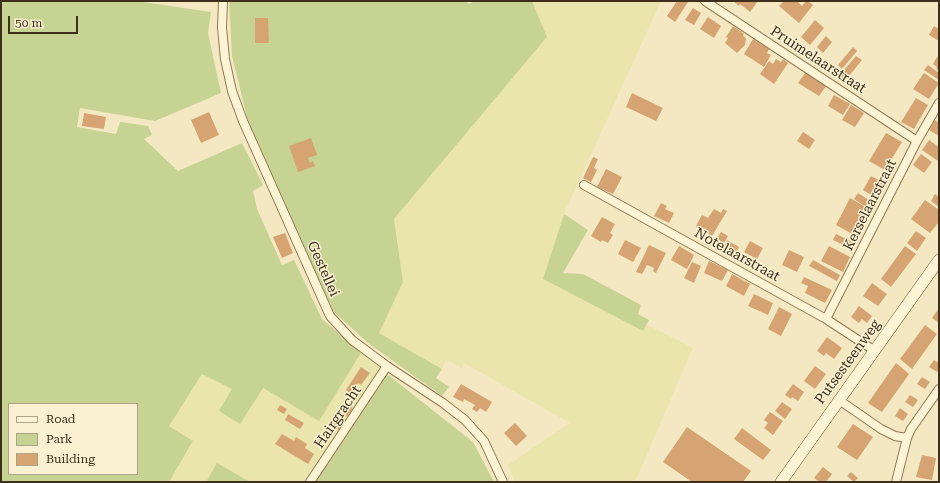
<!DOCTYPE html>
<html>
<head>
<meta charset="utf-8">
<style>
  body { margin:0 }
  #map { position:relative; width:940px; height:483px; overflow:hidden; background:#f3e8c1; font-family:"Roboto Serif",serif }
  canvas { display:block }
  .frame { position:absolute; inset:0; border:2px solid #3e2f1c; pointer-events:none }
  .legend { position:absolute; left:8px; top:403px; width:130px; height:72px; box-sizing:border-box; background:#faf1d2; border:1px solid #afa389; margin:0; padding:5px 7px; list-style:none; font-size:12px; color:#3e2f1c }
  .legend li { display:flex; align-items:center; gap:8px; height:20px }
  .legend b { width:20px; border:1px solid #afa389 }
  .scale { position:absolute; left:8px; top:16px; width:70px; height:18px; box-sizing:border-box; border:2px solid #3e2f1c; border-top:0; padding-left:5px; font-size:12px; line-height:14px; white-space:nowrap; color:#3e2f1c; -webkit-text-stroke:3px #faf1d2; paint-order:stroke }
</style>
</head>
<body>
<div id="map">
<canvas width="940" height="483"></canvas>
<div class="frame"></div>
<ul class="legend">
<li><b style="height:5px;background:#fdf4d6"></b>Road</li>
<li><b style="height:11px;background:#c7d393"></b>Park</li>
<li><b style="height:11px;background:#d6a472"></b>Building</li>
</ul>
<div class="scale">50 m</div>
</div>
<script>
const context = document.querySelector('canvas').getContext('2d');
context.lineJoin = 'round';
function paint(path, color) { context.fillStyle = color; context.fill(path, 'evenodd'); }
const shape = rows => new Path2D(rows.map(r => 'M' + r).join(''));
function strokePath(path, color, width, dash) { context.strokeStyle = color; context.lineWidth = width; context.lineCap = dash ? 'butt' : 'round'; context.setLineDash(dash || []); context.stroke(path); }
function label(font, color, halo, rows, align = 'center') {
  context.font = font + ' "Roboto Serif",serif'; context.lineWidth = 3; context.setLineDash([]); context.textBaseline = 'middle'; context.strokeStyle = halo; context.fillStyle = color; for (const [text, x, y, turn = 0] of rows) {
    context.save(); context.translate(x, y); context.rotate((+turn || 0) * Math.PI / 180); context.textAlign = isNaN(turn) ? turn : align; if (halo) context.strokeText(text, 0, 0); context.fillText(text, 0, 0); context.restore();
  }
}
const farmland = shape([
  [532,1,661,1,564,214,543,279,643,331,647,325,693,348,635,482,515,482,508,465,570,423,464,363,462,368,446,360,442,369,379,333,403,282,394,219,547,37],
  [361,353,381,368,316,465,303,482,250,482,217,464,206,482,169,482,193,442,168,426,202,374,232,389,263,388,319,420]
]);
const green = shape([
  [1,1,136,1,211,12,208,33,221,93,155,121,80,108,77,127,116,134,120,122,148,126,152,135,144,139,178,171,242,143,263,185,253,191,257,209,282,265,294,260,322,319,361,353,319,421,263,388,240,424,219,411,232,389,202,374,169,426,193,441,169,482,1,482],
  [9,404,137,404,137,474,9,474],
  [229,1,465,1,469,4,475,1,532,1,547,37,394,219,403,282,379,333,442,369,436,378,449,387,442,396,368,343,334,312,274,184,248,121,232,56],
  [564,214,588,230,563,273,583,274,641,305,638,314,649,320,643,331,543,279],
  [387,374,473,442,494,482,311,482],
  [217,463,250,482,206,482]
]);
const building = shape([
  [677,1,688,2,675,22,667,16],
  [733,1,758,1,750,12,740,4,739,6],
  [784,1,799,1,798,2,802,6,806,1,808,1,813,5,799,23,779,6],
  [693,8,701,13,694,25,685,20],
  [708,17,721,26,714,38,700,29],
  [255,18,268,18,269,43,255,43],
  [815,20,824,28,810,45,801,37],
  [733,26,744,34,743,36,746,38,745,45,737,53,725,43,728,38,726,37],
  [934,26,939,29,939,41,929,35],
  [826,36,832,42,823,53,817,47],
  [753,39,769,49,767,53,771,55,764,67,744,54],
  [853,47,857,51,842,69,838,65],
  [856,56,862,60,844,82,838,77],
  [937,57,939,58,939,70,936,69,937,67,933,64],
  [776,59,781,62,783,59,788,63,774,84,760,74,769,61,773,64],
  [928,65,939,73,939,80,924,70],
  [806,72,827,85,819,96,798,83],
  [924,73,939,83,929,99,913,89],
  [632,93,663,108,656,121,626,107],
  [834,95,850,104,843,115,828,106],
  [916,98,928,105,914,129,901,122],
  [851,105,864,113,855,127,842,120],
  [209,112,219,135,201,143,191,120],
  [84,113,106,117,104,129,82,126],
  [935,120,939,123,939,136,929,130],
  [803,132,815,140,809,149,797,141],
  [886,133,902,142,885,170,869,161],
  [311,138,317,155,308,158,310,163,313,161,315,166,298,172,289,146],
  [929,140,939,147,938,161,922,150],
  [921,154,932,162,924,173,913,165],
  [593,157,598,159,594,168,597,170,591,182,583,178],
  [606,169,622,177,613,194,597,187],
  [871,176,886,184,878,199,863,190],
  [858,193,875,204,871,211,870,210,856,236,836,225,850,198,867,208,854,199],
  [935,194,939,197,939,207,931,201],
  [925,200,939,210,939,222,930,233,911,219],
  [661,203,667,206,665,209,674,213,669,223,654,216],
  [714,209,721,213,723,209,727,211,712,236,696,226,702,215,708,218],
  [602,217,615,224,610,233,613,235,608,243,602,240,601,242,591,236],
  [916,231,926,238,917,251,907,243],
  [721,232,728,236,722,247,714,243],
  [285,233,293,253,282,258,273,237],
  [836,234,855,243,852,249,833,240],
  [625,240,641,248,633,262,618,254],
  [727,240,739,247,733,259,721,251],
  [750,241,763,248,757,259,744,252],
  [649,245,666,253,656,273,653,271,654,268,647,265,642,274,636,272],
  [679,246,694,255,687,269,671,260],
  [829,246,850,257,843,272,821,261],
  [905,246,916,254,891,287,881,279],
  [789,250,804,257,797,272,782,265],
  [813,260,840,275,837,281,809,266],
  [709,261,728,270,722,281,704,273],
  [692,262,701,266,694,283,684,278],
  [732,274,750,284,744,296,726,286],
  [804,277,832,290,825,303,805,293,808,286,801,283],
  [872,283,887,294,878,306,863,296],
  [754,294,773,303,768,315,748,306],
  [859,306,872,316,867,323,862,319,859,323,851,317],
  [779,307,792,314,781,336,768,329],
  [939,308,939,323,932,318],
  [925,325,937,334,912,369,900,359],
  [827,337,842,348,834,359,826,353,824,356,817,351],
  [934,360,939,363,939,369,937,372,929,367],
  [896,363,909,374,882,412,868,403],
  [815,366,826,374,815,389,804,381],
  [361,367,370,373,361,385,358,383,351,394,346,390],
  [922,377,930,382,925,389,917,384],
  [461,384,492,402,486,412,480,408,477,412,472,409,475,405,464,399,463,402,453,397],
  [793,384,804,392,798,401,792,397,791,399,785,395],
  [910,395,918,400,913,407,905,402],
  [782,402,792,409,785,419,775,411],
  [280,405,287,409,284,414,277,410],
  [348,405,353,408,347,417,342,413],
  [900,408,908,414,903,421,895,416],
  [770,412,783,421,773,435,764,428,768,423,764,420],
  [288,414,304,423,300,429,285,420],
  [339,416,345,420,339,430,332,426],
  [515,423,527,436,516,446,504,433],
  [853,424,873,437,857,460,837,447],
  [687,427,751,471,743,482,692,482,663,462],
  [742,428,771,450,763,460,734,439],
  [282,434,294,441,296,437,307,444,305,448,314,454,308,464,275,444],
  [320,434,324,437,319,445,314,443],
  [922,455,936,458,932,480,916,477],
  [823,467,832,474,826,482,820,482,814,478],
  [851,472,858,478,854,482,847,476]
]);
const street = shape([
  [223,1,222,28,225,59,232,91,243,121,330,316,352,340,387,366,443,403,465,420,484,441,503,482],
  [705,1,917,141],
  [584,185,826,319,875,351],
  [826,319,917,141,939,103],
  [839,400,881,429,895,436,907,438],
  [310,482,387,366],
  [896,482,907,438,911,429,939,389]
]);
const secondary = shape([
  [781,482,939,260]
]);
const streetNames = [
  ["Pruimelaarstraat",818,60,33],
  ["Kerselaarstraat",870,205,-63],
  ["Notelaarstraat",737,255,29],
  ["Gestellei",323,269,66],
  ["Putsesteenweg",848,362,-54],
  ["Hairgracht",338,417,-56]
];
paint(farmland, '#eae5ad');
paint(green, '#c7d393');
paint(building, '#d6a472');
strokePath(street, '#907956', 10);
strokePath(secondary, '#725a39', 12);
strokePath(street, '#fdf4d6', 8);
strokePath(secondary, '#fdf4d6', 11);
label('14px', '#3e2f1c', '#faf1d2', streetNames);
</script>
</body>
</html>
